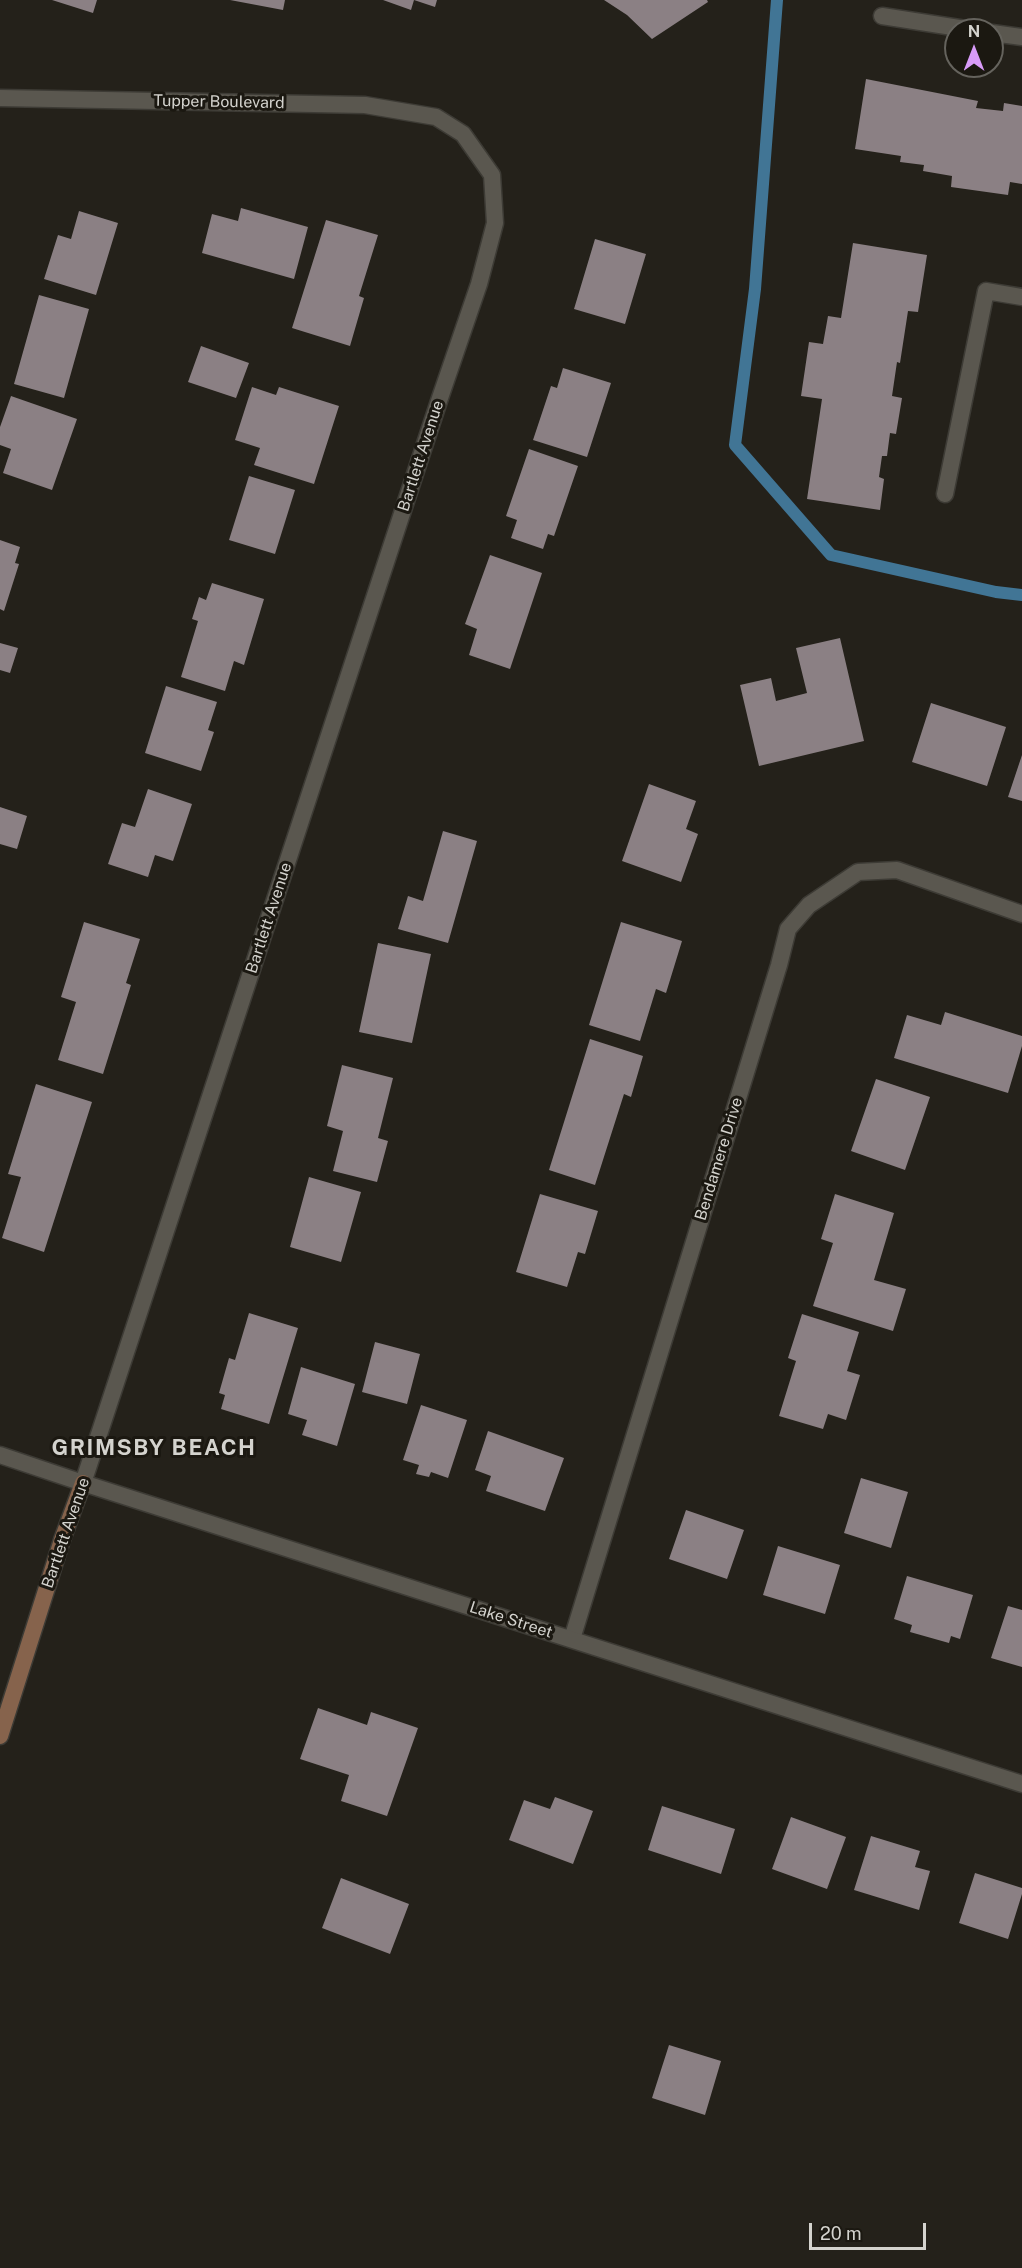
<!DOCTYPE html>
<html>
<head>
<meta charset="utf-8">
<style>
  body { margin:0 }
  #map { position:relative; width:1022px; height:2268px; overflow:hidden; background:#24211a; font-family:"Public Sans",sans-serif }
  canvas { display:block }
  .north { position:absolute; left:944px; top:18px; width:60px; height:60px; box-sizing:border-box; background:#1b1811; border:2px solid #65635d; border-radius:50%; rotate:0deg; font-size:16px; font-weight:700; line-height:24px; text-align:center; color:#d4d3ce }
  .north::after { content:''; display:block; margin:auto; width:21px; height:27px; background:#d89bf8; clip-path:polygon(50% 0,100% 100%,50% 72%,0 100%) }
  .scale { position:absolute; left:809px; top:2223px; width:117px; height:27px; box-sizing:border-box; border:3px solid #d4d3ce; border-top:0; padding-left:8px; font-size:18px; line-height:21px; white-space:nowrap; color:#d4d3ce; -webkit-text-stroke:4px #1b1811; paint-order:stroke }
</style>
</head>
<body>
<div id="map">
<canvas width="1022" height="2268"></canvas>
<div class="north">N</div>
<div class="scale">20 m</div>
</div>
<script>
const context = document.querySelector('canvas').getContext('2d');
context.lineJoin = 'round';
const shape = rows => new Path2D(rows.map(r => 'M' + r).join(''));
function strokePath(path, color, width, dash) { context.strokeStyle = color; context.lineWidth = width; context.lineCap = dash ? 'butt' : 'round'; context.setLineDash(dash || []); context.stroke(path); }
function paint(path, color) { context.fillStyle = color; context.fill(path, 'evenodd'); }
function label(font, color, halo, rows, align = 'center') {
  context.font = font + ' "Public Sans",sans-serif'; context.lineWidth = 6; context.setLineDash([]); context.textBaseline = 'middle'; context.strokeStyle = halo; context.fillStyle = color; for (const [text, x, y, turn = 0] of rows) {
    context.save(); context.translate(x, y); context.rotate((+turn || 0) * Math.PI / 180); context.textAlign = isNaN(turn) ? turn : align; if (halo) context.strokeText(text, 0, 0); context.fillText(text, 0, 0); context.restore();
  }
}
const stream = shape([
  [777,0,755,289,735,445,831,555,996,592,1022,595]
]);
const building = shape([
  [52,0,97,0,93,13],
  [230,0,285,0,283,10],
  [383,0,414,0,411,10],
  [414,0,437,0,435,7],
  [604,0,707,0,708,2,652,39,627,15],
  [866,79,978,101,976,108,1003,111,1004,103,1022,106,1022,184,1010,182,1008,195,951,187,952,176,923,171,924,165,900,162,901,156,855,149],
  [241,208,308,227,294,279,202,253,212,214,238,221],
  [79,211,118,223,96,295,44,279,58,235,71,239],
  [326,220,378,235,359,296,364,298,350,346,292,328],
  [595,239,646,254,625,324,574,309],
  [853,243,927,255,918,312,908,311,900,363,897,362,892,396,902,398,896,434,890,433,887,456,882,456,879,477,884,479,880,510,807,499,822,399,801,396,809,342,823,344,828,316,841,318],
  [39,295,89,309,64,398,14,384],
  [201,346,249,363,236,398,188,382],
  [563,368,611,383,587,457,533,440,551,386,557,388],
  [252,387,276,395,279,387,339,406,314,484,254,465,260,448,235,440],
  [11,396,77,419,52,490,3,473,11,449,0,445,0,427],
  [529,449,578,466,554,536,548,534,543,549,511,538,517,520,506,516],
  [249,476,295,490,275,554,229,540],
  [0,540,20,547,15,563,19,564,4,611,0,609],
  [490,555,542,573,510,669,469,655,477,629,465,624],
  [212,583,264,599,244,665,234,661,225,691,181,677,198,621,192,619,199,597,206,600],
  [840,638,864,741,759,766,740,685,771,678,776,701,807,693,796,648],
  [0,643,18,648,10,673,0,670],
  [166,686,217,702,208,730,214,732,201,771,145,753],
  [931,703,1006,727,987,786,912,762],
  [1022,755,1022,801,1008,797],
  [649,784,696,801,686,829,698,834,681,882,622,861],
  [148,789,192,804,173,861,155,855,148,877,108,864,122,823,135,827],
  [0,807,27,816,17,849,0,844],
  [443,831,477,841,448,943,398,929,408,896,423,901],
  [84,922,140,939,126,983,131,985,103,1074,58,1060,76,1002,61,997],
  [621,922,682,941,666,993,656,989,640,1041,589,1025],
  [378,943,431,954,412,1043,359,1032],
  [945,1012,1022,1036,1022,1046,1008,1093,894,1058,907,1015,941,1025],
  [590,1039,643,1056,631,1097,624,1094,595,1185,549,1170],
  [342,1065,393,1078,378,1138,388,1141,377,1182,333,1171,343,1131,327,1126],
  [876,1079,930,1097,905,1170,851,1151],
  [36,1084,92,1102,44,1252,2,1238,21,1177,8,1174],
  [309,1177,361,1192,341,1262,290,1247],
  [540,1194,598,1211,585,1254,578,1252,567,1287,516,1272],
  [835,1194,894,1213,874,1280,906,1289,893,1331,813,1306,833,1243,821,1239],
  [249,1313,298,1328,269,1424,221,1409,225,1395,219,1393,229,1358,235,1360],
  [802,1314,859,1332,847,1371,860,1375,846,1420,828,1414,823,1429,779,1416,796,1361,788,1358],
  [375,1342,420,1354,407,1404,362,1392],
  [301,1367,355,1384,337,1446,302,1435,307,1420,288,1414],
  [421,1405,467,1420,448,1478,431,1472,429,1477,416,1474,419,1465,403,1460],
  [488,1431,564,1458,545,1511,486,1491,491,1476,475,1470],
  [861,1478,908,1492,891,1548,844,1533],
  [686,1510,744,1530,727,1579,669,1559],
  [778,1546,840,1565,825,1614,763,1595],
  [907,1576,973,1595,960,1639,951,1636,949,1643,910,1632,912,1625,894,1619],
  [1008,1606,1022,1610,1022,1667,991,1658],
  [318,1708,367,1725,371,1712,418,1728,387,1816,341,1801,349,1775,300,1759],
  [555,1797,593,1811,573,1864,509,1840,524,1800,550,1809],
  [662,1806,735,1829,721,1874,648,1850],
  [791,1817,846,1837,827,1889,772,1869],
  [871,1836,920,1851,915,1867,930,1871,919,1910,854,1890],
  [975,1873,1022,1888,1022,1894,1008,1939,959,1923],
  [341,1878,409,1904,390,1954,322,1928],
  [669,2045,721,2061,705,2115,652,2098]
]);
const service = shape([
  [882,16,972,30],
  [992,33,1022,37],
  [945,494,986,291,1022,297]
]);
const minor = shape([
  [0,98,365,105,436,117,463,134,492,175,495,223,479,284,440,398,83,1483],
  [572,1639,779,965,788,929,809,905,858,872,897,870,1022,914]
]);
const tertiary = shape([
  [0,1455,83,1483,1022,1784]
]);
const secondary = shape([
  [0,1736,62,1540,83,1483]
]);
const streetNames = [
  ["Tupper Boulevard",219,102,1],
  ["Bartlett Avenue",421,456,-72],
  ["Bartlett Avenue",269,918,-72],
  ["Bendamere Drive",719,1159,-73],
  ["Bartlett Avenue",66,1533,-71],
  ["Lake Street",511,1620,18]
];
const districtNames = [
  ["GRIMSBY BEACH",154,1448]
];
strokePath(stream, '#417595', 12);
paint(building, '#8b8084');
strokePath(service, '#3d3b35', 19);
strokePath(minor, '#3d3b35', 19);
strokePath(tertiary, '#3d3b35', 19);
strokePath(secondary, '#3d3b35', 19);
strokePath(service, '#5a574f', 16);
strokePath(minor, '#5a574f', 16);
strokePath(tertiary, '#5a574f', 16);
strokePath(secondary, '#86634c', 16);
label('16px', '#d4d3ce', '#1b1811', streetNames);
context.letterSpacing = '1.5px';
label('bold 22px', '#d4d3ce', '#1b1811', districtNames);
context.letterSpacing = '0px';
</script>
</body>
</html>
